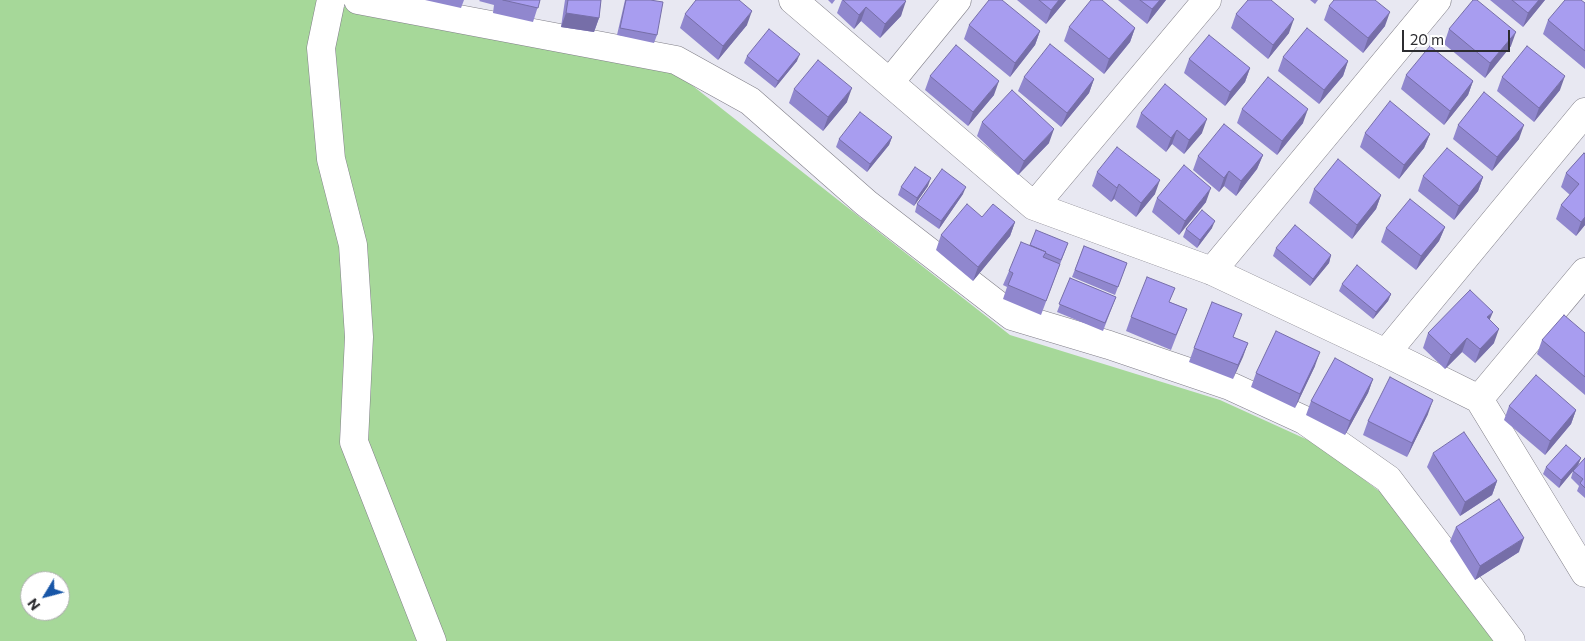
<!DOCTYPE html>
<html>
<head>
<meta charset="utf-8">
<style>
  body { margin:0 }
  #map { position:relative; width:1585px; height:641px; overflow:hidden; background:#e8e8f2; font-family:Commissioner,sans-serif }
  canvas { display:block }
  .north { position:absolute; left:20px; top:571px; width:50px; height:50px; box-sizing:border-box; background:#fff; border:1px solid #ababac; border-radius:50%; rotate:233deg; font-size:14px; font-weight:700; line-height:20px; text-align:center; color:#2c2c30 }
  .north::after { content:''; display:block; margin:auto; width:18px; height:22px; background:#1856a7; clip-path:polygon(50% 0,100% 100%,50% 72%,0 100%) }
  .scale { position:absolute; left:1402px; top:30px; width:108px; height:22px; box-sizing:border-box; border:2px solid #2c2c30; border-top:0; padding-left:6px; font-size:15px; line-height:18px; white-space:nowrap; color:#2c2c30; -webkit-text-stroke:4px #fff; paint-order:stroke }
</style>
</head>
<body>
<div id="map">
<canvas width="1585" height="641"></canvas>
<div class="north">N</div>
<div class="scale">20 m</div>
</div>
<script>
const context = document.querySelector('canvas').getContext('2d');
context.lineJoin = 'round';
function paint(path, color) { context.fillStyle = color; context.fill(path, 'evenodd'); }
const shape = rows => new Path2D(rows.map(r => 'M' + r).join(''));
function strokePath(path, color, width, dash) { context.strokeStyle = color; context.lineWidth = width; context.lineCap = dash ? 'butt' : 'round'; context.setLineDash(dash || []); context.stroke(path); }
const green = shape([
  [0,0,323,0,324,4,377,11,670,68,1010,335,1220,400,1319,445,1392,501,1495,641,0,641],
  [30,581,60,581,60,611,30,611]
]);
const street = shape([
  [331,0,321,48,331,159,353,245,359,337,354,442,432,641],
  [358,0,676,60,750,101,866,203,1012,316,1109,345,1230,386,1304,420,1388,479,1511,641],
  [793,0,1034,206,1212,271,1386,353,1479,399,1585,573],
  [890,82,957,0],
  [1034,206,1207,0],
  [1212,271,1437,0],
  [1386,353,1585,112],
  [1479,399,1585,272]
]);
const wall = shape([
  [425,0,464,0,461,8],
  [480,0,540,0,533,22,493,13,494,5,479,1],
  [565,0,601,0,599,18,594,32,561,27],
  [625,0,650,0,657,35,654,43,617,35],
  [828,0,835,0,832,4],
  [842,0,904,0,901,16,880,38,861,21,854,29,837,13],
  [1017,0,1066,0,1046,24],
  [1118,0,1166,0,1147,24],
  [1310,0,1318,0,1315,4],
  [1490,0,1545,0,1523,27],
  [1585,3,1585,69,1543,34,1548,20],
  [1329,6,1385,26,1363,53,1324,20],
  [685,14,747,25,718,60,680,28],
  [1236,14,1289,33,1268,59,1231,28],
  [969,25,1040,31,1035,45,1010,77,964,39],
  [1069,27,1135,28,1130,42,1104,74,1064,41],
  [1449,29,1511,46,1485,78,1444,44],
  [747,56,797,61,775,88,744,63],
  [1283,57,1348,61,1343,76,1319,104,1278,71],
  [1189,59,1250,68,1245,82,1225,106,1184,73],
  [1406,75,1473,81,1468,95,1444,125,1401,89],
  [930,76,994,95,968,126,925,90],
  [1024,77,1094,79,1089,93,1061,127,1018,91],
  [1502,77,1560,90,1534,122,1497,91],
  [794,89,847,102,823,131,789,103],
  [1242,109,1303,123,1277,155,1237,123],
  [1141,113,1202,133,1184,154,1172,144,1166,152,1136,127],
  [982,122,1049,143,1018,175,977,136],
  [1458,125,1519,139,1492,171,1453,139],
  [1365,133,1430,134,1424,148,1399,179,1360,147],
  [892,137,889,145,867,172,836,147,839,139],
  [1584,153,1585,225,1576,236,1556,219,1561,205,1570,195,1561,187,1566,173],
  [1263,155,1257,169,1236,196,1224,186,1219,192,1193,170,1198,156],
  [1097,172,1155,194,1136,217,1114,199,1111,202,1092,186],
  [1423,176,1483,177,1478,191,1454,220,1418,191],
  [928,186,914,206,898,195,901,187],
  [1314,189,1381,195,1376,209,1352,239,1309,203],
  [963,194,939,229,915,212,917,204],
  [1157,198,1206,202,1179,235,1152,212],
  [982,217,1015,222,1010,236,973,281,936,250,941,235],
  [1445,227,1439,241,1416,270,1381,242,1386,228],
  [1212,228,1197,248,1183,237,1186,229],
  [1068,243,1041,315,1003,299,1007,287,1003,285,1009,271,1030,245],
  [1084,246,1127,263,1115,295,1072,277],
  [1276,248,1331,255,1329,263,1310,286,1273,256],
  [1070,278,1116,297,1103,331,1057,312],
  [1342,284,1391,294,1388,301,1373,319,1339,291],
  [1170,302,1187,309,1171,350,1126,331,1131,317],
  [1490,320,1494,343,1475,363,1462,352,1445,369,1423,348,1428,333],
  [1585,333,1585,395,1537,354,1542,340],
  [1233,337,1248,343,1233,379,1189,362,1194,348],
  [1315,366,1295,408,1251,387,1256,373],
  [1373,379,1368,393,1345,435,1306,415,1311,401],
  [1509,406,1576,410,1571,424,1545,455,1504,420],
  [1428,414,1407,457,1363,435,1368,421],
  [1433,453,1497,481,1492,495,1460,516,1427,467],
  [1581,458,1578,465,1559,488,1543,474,1546,467],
  [1585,458,1585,498,1577,491,1579,486,1571,478,1573,471],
  [1456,527,1519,552,1475,580,1450,541]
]);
const shadedWall = shape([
  [1059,0,1066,0,1046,24,1051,10],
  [1160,0,1166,0,1147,24,1152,9],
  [1539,0,1545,0,1523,27,1528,13],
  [906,1,901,16,880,38,885,24],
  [866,7,861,21,854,29,859,15],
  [752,11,747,25,718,60,723,46],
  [1390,12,1385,26,1363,53,1368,38],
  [566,13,599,18,594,32,561,27],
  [1294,19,1289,33,1268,59,1273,45],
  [1135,28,1130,42,1104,74,1109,59],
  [1040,31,1035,45,1010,77,1015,63],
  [1516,32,1511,46,1485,78,1490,63],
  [800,54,797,61,775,88,778,81],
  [1348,61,1343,76,1319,104,1324,90],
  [1250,68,1245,82,1225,106,1230,92],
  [1565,76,1560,90,1534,122,1539,108],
  [1094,79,1089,93,1061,127,1067,113],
  [999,81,994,95,968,126,973,112],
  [1473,81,1468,95,1444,125,1450,111],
  [852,88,847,102,823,131,828,117],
  [1308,109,1303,123,1277,155,1282,141],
  [1207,119,1202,133,1184,154,1189,140],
  [1524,125,1519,139,1492,171,1497,157],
  [1054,129,1049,143,1018,175,1024,161],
  [1177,130,1172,144,1166,152,1171,138],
  [1430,134,1424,148,1399,179,1404,165],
  [892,137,889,145,867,172,870,164],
  [1263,155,1257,169,1236,196,1241,181],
  [1229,171,1224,186,1219,192,1224,178],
  [1483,177,1478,191,1454,220,1459,206],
  [931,178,928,186,914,206,917,198],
  [1160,180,1155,194,1136,217,1141,203],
  [1119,184,1114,199,1111,202,1117,188],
  [966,187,963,194,939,229,941,221],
  [1211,188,1206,202,1179,235,1185,221],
  [1381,195,1376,209,1352,239,1357,225],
  [1585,217,1585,225,1576,236,1581,222],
  [1215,221,1212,228,1197,248,1200,240],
  [1015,222,1010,236,973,281,978,267],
  [1445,227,1439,241,1416,270,1421,256],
  [1331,255,1329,263,1310,286,1313,279],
  [1391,294,1388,301,1373,319,1376,312],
  [1493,312,1487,326,1487,317],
  [1499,329,1494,343,1475,363,1480,349],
  [1467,338,1462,352,1445,369,1451,355],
  [1248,343,1243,357,1233,379,1238,365],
  [1320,352,1315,366,1295,408,1300,394],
  [1373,379,1368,393,1345,435,1350,421],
  [1433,400,1428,414,1407,457,1412,443],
  [1576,410,1571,424,1545,455,1550,441],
  [1581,458,1578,465,1559,488,1561,480],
  [1497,481,1492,495,1460,516,1465,502],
  [1524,538,1519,552,1475,580,1480,566]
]);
const building = shape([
  [503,0,540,0,538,8,503,0],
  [568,0,601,0,599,18,566,13,568,0],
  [626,0,650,0,663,2,657,35,620,28,626,0],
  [696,0,739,0,752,11,723,46,685,14,696,0],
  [843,0,904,0,906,1,885,24,866,7,859,15,843,0],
  [989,0,1002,0,1040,31,1015,63,969,25,989,0],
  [1039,0,1059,0,1051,10,1039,0],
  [1091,0,1102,0,1135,28,1109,59,1069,27,1091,0],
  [1140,0,1160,0,1152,9,1140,0],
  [1248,0,1271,0,1294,19,1273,45,1236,14,1248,0],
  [1334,0,1375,0,1390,12,1368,38,1329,6,1334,0],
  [1473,0,1477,0,1516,32,1490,63,1449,29,1473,0],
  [1512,0,1539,0,1528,13,1512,0],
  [1565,0,1581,0,1585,3,1585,51,1548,20,1565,0],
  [1307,28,1348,61,1324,90,1283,57,1307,28],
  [769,29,800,54,778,81,747,56,769,29],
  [1209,35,1250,68,1230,92,1189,59,1209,35],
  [1050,44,1094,79,1067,113,1024,77,1050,44],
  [956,45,999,81,973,112,930,76,956,45],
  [1430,46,1473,81,1450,111,1406,75,1430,46],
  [1527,46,1565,76,1539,108,1502,77,1527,46],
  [818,60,852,88,828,117,794,89,818,60],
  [1268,77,1308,109,1282,141,1242,109,1268,77],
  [1165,84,1207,119,1189,140,1177,130,1171,138,1141,113,1165,84],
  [1012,90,1054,129,1024,161,982,122,1012,90],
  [1484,92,1524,125,1497,157,1458,125,1484,92],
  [1390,101,1430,134,1404,165,1365,133,1390,101],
  [860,112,892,137,870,164,839,139,860,112],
  [1224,124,1263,155,1241,181,1229,171,1224,178,1198,156,1224,124],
  [1117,147,1160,180,1141,203,1119,184,1117,188,1097,172,1117,147],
  [1447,148,1483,177,1459,206,1423,176,1447,148],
  [1584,153,1585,154,1585,217,1581,222,1561,205,1579,184,1566,173,1584,153],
  [1338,159,1381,195,1357,225,1314,189,1338,159],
  [1184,165,1211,188,1185,221,1157,198,1184,165],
  [915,167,931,178,917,198,901,187,915,167],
  [942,169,966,187,941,221,917,204,942,169],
  [1410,199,1445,227,1421,256,1386,228,1410,199],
  [967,204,982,217,993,204,1015,222,978,267,941,235,967,204],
  [1202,210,1215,221,1200,240,1186,229,1202,210],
  [1295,225,1331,255,1313,279,1276,248,1295,225],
  [1036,230,1068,243,1061,260,1045,253,1046,252,1030,245,1036,230],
  [1021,242,1046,252,1043,257,1060,264,1046,301,1008,285,1013,273,1009,271,1021,242],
  [1084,246,1127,263,1118,287,1075,270,1084,246],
  [1357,265,1391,294,1376,312,1342,284,1357,265],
  [1147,277,1175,288,1169,302,1187,309,1176,335,1131,317,1147,277],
  [1070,278,1116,297,1105,323,1059,304,1070,278],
  [1470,290,1493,312,1487,317,1499,329,1480,349,1467,338,1451,355,1428,333,1470,290],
  [1212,302,1242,314,1233,337,1248,343,1238,365,1194,348,1212,302],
  [1564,315,1585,333,1585,377,1542,340,1564,315],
  [1276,331,1320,352,1300,394,1256,373,1276,331],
  [1335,358,1373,379,1350,421,1311,401,1335,358],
  [1536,375,1576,410,1550,441,1509,406,1536,375],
  [1390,377,1433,400,1412,443,1368,421,1390,377],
  [1464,432,1497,481,1465,502,1433,453,1464,432],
  [1566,445,1581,458,1561,480,1546,467,1566,445],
  [1585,458,1585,488,1580,483,1583,479,1573,471,1585,458],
  [1499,499,1524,538,1480,566,1456,527,1499,499]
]);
paint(green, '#a6d899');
strokePath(street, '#807f88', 29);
strokePath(street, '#fff', 28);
paint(wall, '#9087ce');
paint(shadedWall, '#766ea8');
paint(building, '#a89df0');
strokePath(building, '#766ea8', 1);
</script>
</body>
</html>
